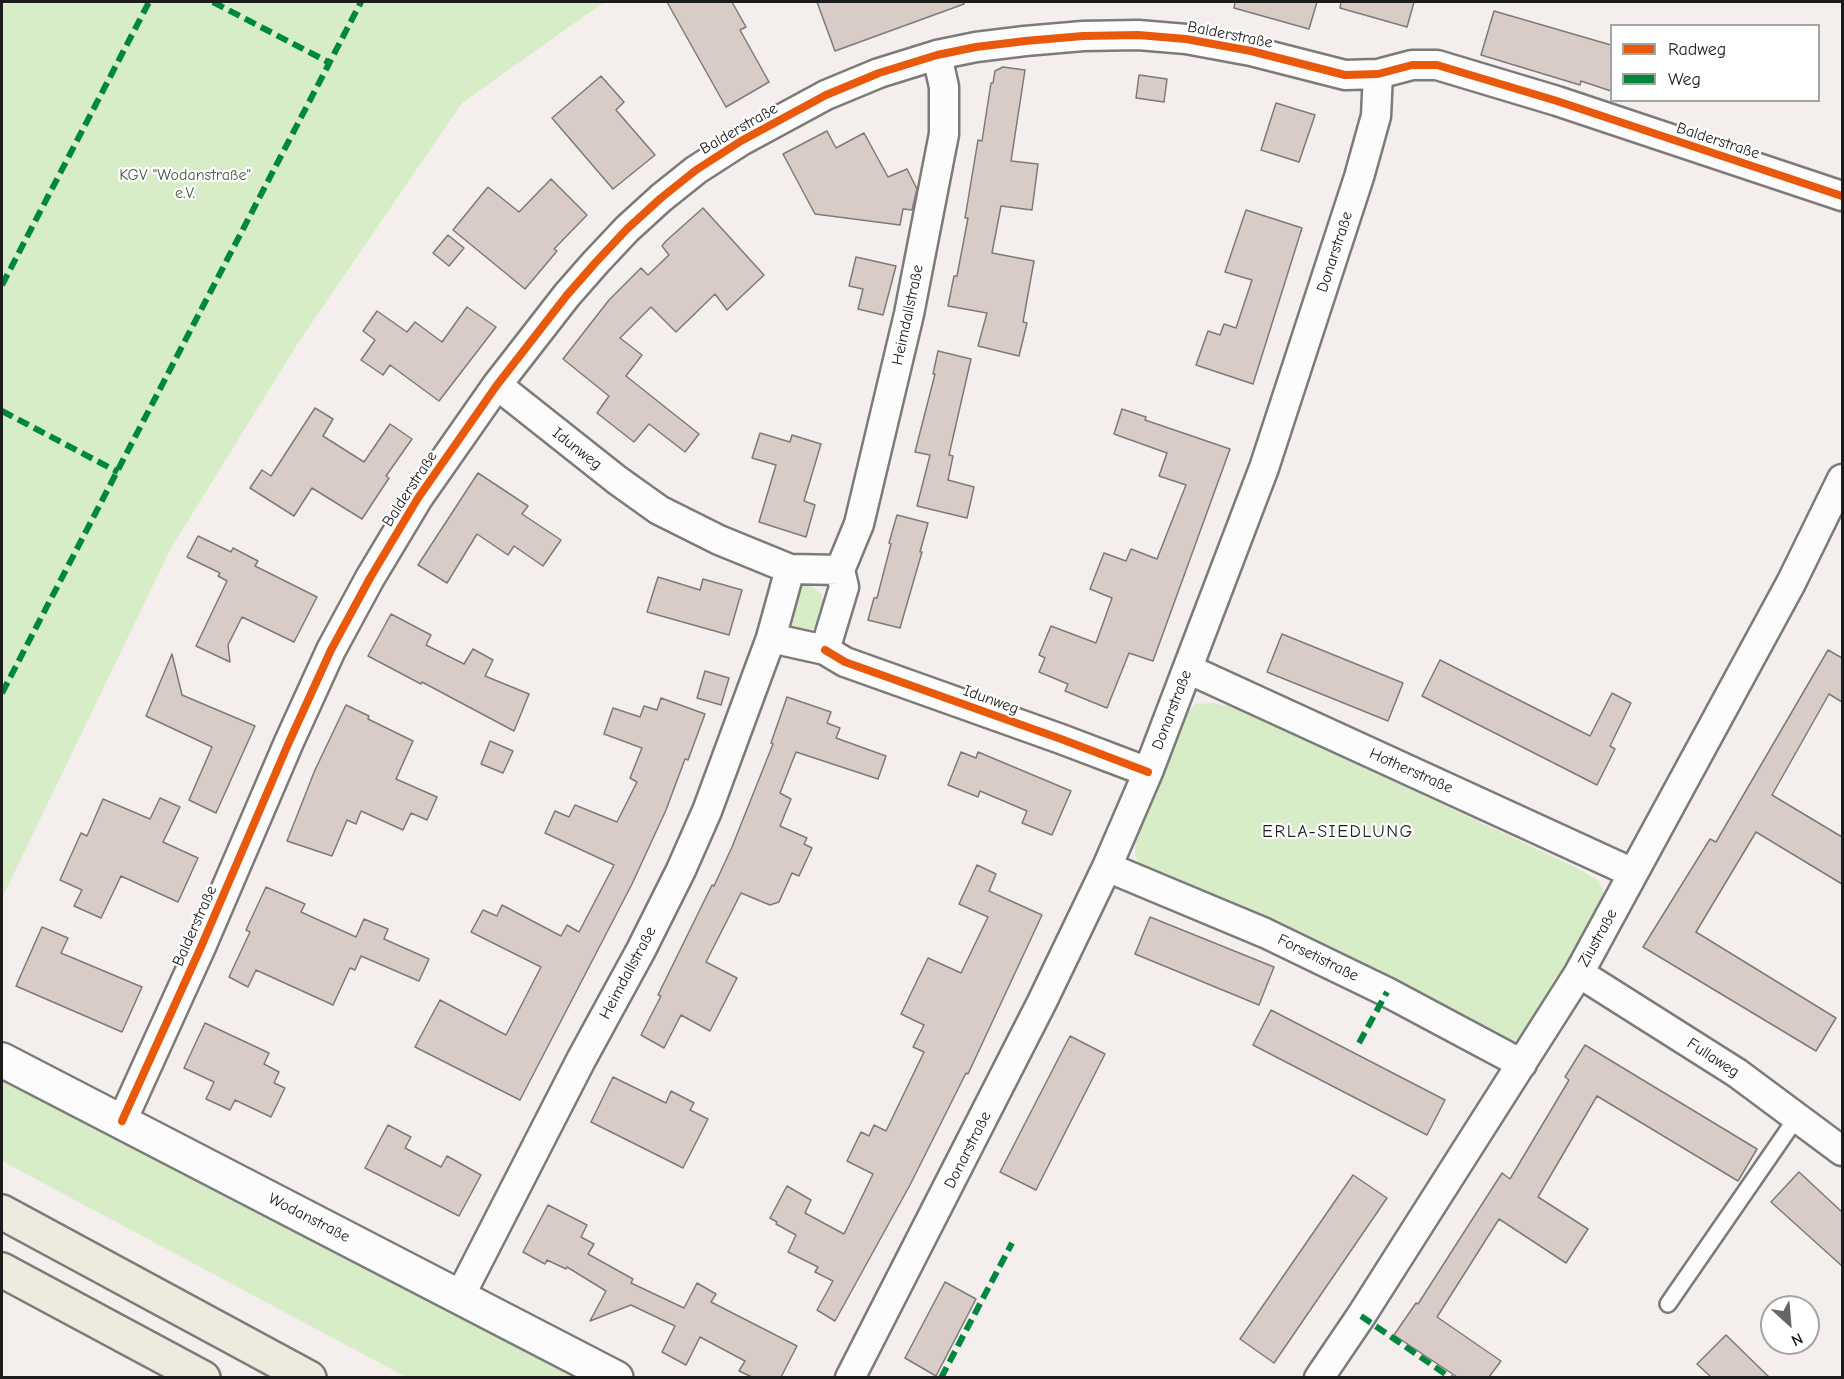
<!DOCTYPE html>
<html>
<head>
<meta charset="utf-8">
<style>
  body { margin:0 }
  #map { position:relative; width:1844px; height:1379px; overflow:hidden; background:#f4eeec; font-family:"Comic Neue",sans-serif }
  canvas { display:block }
  .frame { position:absolute; inset:0; border:3px solid #1c1c1c; pointer-events:none }
  .legend { position:absolute; left:1610px; top:24px; width:210px; height:78px; box-sizing:border-box; background:#fff; border:2px solid #a4a4a4; margin:0; padding:8px 10px; list-style:none; font-size:18px; color:#1c1c1c }
  .legend li { display:flex; align-items:center; gap:12px; height:30px }
  .legend b { width:30px; border:2px solid #a4a4a4 }
  .north { position:absolute; left:1760px; top:1295px; width:60px; height:60px; box-sizing:border-box; background:#fff; border:2px solid #a4a4a4; border-radius:50%; rotate:154deg; font-size:16px; font-weight:700; line-height:24px; text-align:center; color:#1c1c1c }
  .north::after { content:''; display:block; margin:auto; width:21px; height:27px; background:#686665; clip-path:polygon(50% 0,100% 100%,50% 72%,0 100%) }
</style>
</head>
<body>
<div id="map">
<canvas width="1844" height="1379"></canvas>
<div class="frame"></div>
<ul class="legend">
<li><b style="height:8px;background:#e8590c"></b>Radweg</li>
<li><b style="height:8px;background:#00873e"></b>Weg</li>
</ul>
<div class="north">N</div>
</div>
<script>
const context = document.querySelector('canvas').getContext('2d');
context.lineJoin = 'round';
function paint(path, color) { context.fillStyle = color; context.fill(path, 'evenodd'); }
const shape = rows => new Path2D(rows.map(r => 'M' + r).join(''));
function strokePath(path, color, width, dash) { context.strokeStyle = color; context.lineWidth = width; context.lineCap = dash ? 'butt' : 'round'; context.setLineDash(dash || []); context.stroke(path); }
function label(font, color, halo, rows, align = 'center') {
  context.font = font + ' "Comic Neue",sans-serif'; context.lineWidth = 4.5; context.setLineDash([]); context.textBaseline = 'middle'; context.strokeStyle = halo; context.fillStyle = color; for (const [text, x, y, turn = 0] of rows) {
    context.save(); context.translate(x, y); context.rotate((+turn || 0) * Math.PI / 180); context.textAlign = isNaN(turn) ? turn : align; if (halo) context.strokeText(text, 0, 0); context.fillText(text, 0, 0); context.restore();
  }
}
const green = shape([
  [2,2,604,2,462,103,298,343,171,548,2,898],
  [802,585,811,586,822,594,824,606,817,627,808,631,798,629,789,623,792,594],
  [1213,703,1238,708,1581,870,1599,881,1604,893,1601,906,1525,1031,1517,1040,1509,1042,1141,867,1135,855,1135,839,1183,718,1195,704],
  [2,1079,116,1137,583,1377,406,1377,2,1161]
]);
const building = shape([
  [667,2,732,2,746,27,740,30,769,82,726,107,667,2],
  [817,2,963,2,964,4,835,51,817,2],
  [1235,2,1317,2,1309,29,1234,8,1235,2],
  [1341,2,1414,2,1407,27,1340,8,1341,2],
  [1494,11,1611,45,1611,91,1581,81,1580,85,1481,55,1494,11],
  [1003,67,1025,70,1011,161,1038,164,1032,210,1001,206,992,253,1034,261,1023,322,1027,323,1019,356,978,346,987,313,948,306,954,276,957,276,968,218,965,218,978,140,982,141,991,83,993,83,995,71,1003,67],
  [1139,75,1167,79,1164,102,1136,98,1139,75],
  [601,76,624,102,616,110,655,155,613,189,552,118,601,76],
  [1276,103,1315,115,1299,162,1261,150,1276,103],
  [827,131,836,148,864,133,888,177,907,169,917,189,912,210,903,209,900,225,815,214,783,154,827,131],
  [551,179,587,215,554,249,557,251,525,289,453,230,488,187,519,212,551,179],
  [703,208,764,275,727,310,715,294,676,332,651,307,620,338,642,355,626,376,699,434,685,452,649,424,634,442,597,413,609,396,563,359,609,300,641,268,648,275,669,255,662,246,666,241,703,208],
  [1246,210,1302,228,1253,384,1196,365,1208,331,1220,335,1224,324,1236,328,1252,280,1225,272,1246,210],
  [448,235,464,248,449,266,433,253,448,235],
  [856,257,896,266,883,315,858,309,863,289,849,286,856,257],
  [467,307,496,327,439,401,390,365,383,375,361,360,375,340,363,331,377,311,407,332,415,322,442,342,467,307],
  [938,351,971,359,949,455,953,456,948,480,974,487,967,518,917,506,930,455,915,452,935,374,933,374,938,351],
  [315,408,333,419,323,436,364,462,390,424,412,439,386,476,389,478,362,519,312,488,294,516,250,488,262,470,271,476,315,408],
  [1122,409,1146,417,1145,420,1230,449,1153,661,1129,653,1107,708,1065,691,1068,684,1039,672,1045,658,1039,655,1051,626,1096,643,1112,598,1090,589,1104,553,1126,561,1131,549,1157,559,1186,485,1159,476,1167,453,1114,434,1122,409],
  [760,433,790,442,792,435,821,444,804,501,815,505,806,537,759,522,776,465,752,458,760,433],
  [478,473,528,506,522,514,561,540,543,566,514,546,508,555,477,534,447,583,418,565,478,473],
  [897,515,928,523,920,552,922,552,900,628,868,620,874,598,877,598,891,544,889,543,897,515],
  [198,536,231,552,233,548,258,561,255,566,317,597,294,642,242,617,228,645,230,662,196,646,227,581,218,576,220,573,187,557,198,536],
  [658,577,700,590,703,579,742,590,729,635,647,612,658,577],
  [391,614,431,635,426,645,464,664,473,649,493,660,485,676,529,694,514,731,422,682,421,684,368,656,391,614],
  [1282,634,1403,683,1388,721,1267,672,1282,634],
  [1828,650,1842,658,1842,702,1829,694,1772,795,1842,837,1842,884,1756,832,1696,932,1836,1018,1816,1051,1643,947,1710,839,1716,842,1828,650],
  [172,654,182,695,255,726,216,813,189,800,212,747,146,716,172,654],
  [1440,660,1590,736,1612,693,1631,703,1610,746,1615,749,1597,785,1422,696,1440,660],
  [705,671,729,678,721,705,697,698,705,671],
  [787,697,831,712,827,723,840,728,836,738,886,756,878,779,796,752,780,793,791,799,780,826,807,838,804,844,812,848,799,876,792,873,779,902,770,905,741,893,706,962,737,978,710,1031,681,1015,664,1048,641,1035,661,996,658,995,712,885,714,886,732,847,773,744,771,743,787,697],
  [661,698,705,714,688,760,685,759,666,810,632,884,520,1100,415,1047,440,1000,506,1035,541,967,471,932,483,910,497,916,502,905,561,936,567,925,579,932,614,865,545,833,555,811,569,817,575,805,617,822,637,782,630,778,642,748,604,734,613,708,640,717,644,706,657,710,661,698],
  [346,705,369,716,368,719,413,741,396,779,437,797,427,820,411,813,403,830,361,811,356,824,347,820,332,856,287,841,315,770,346,705],
  [490,741,513,751,503,773,481,764,490,741],
  [961,752,976,758,978,752,1071,791,1052,835,1022,823,1027,811,980,791,978,797,948,785,961,752],
  [160,798,180,807,163,842,198,858,178,902,121,876,101,918,74,906,82,890,60,880,81,833,87,836,103,799,150,819,160,798],
  [977,865,996,874,989,891,1042,915,968,1074,966,1073,910,1185,835,1321,817,1310,833,1281,815,1272,818,1267,788,1252,796,1235,776,1224,777,1222,770,1218,787,1186,811,1200,805,1213,844,1234,873,1174,847,1161,861,1132,869,1136,874,1125,886,1131,924,1052,913,1047,924,1025,901,1014,928,958,961,973,988,917,959,904,977,865],
  [266,887,305,904,301,912,356,937,364,919,388,929,384,939,429,959,419,981,361,956,355,970,350,968,333,1005,256,970,248,987,229,977,250,932,246,930,266,887],
  [1150,917,1274,967,1259,1005,1135,954,1150,917],
  [42,927,68,938,61,953,142,987,122,1032,16,986,42,927],
  [1271,1010,1445,1100,1427,1135,1253,1045,1271,1010],
  [205,1023,269,1053,264,1064,279,1072,274,1083,285,1088,271,1117,235,1100,230,1110,206,1099,214,1082,184,1068,205,1023],
  [1070,1036,1105,1054,1036,1190,1000,1172,1070,1036],
  [1585,1045,1757,1149,1738,1181,1597,1096,1538,1197,1588,1229,1566,1263,1499,1219,1437,1317,1501,1361,1489,1377,1457,1377,1394,1335,1416,1303,1418,1304,1502,1173,1510,1179,1569,1080,1565,1077,1585,1045],
  [613,1077,666,1103,671,1091,694,1103,690,1110,708,1119,683,1168,591,1122,613,1077],
  [388,1125,411,1137,405,1148,441,1167,447,1156,481,1175,459,1216,365,1168,388,1125],
  [1799,1172,1842,1212,1842,1266,1771,1202,1799,1172],
  [1353,1175,1387,1198,1274,1363,1240,1339,1353,1175],
  [548,1205,587,1225,581,1237,594,1244,588,1254,633,1279,631,1283,684,1308,697,1283,716,1294,711,1302,797,1346,781,1377,752,1377,739,1371,745,1361,700,1337,686,1365,662,1352,675,1326,631,1305,590,1321,606,1291,567,1267,566,1269,547,1260,545,1264,523,1252,548,1205],
  [945,1282,976,1299,936,1376,905,1358,945,1282],
  [1726,1335,1769,1377,1711,1377,1697,1364,1726,1335]
]);
const lane = shape([
  [1668,1304,1797,1117]
]);
const street = shape([
  [497,385,617,480,659,510,719,540,790,569],
  [771,638,790,569,840,570],
  [825,650,845,662,1061,739,1148,772],
  [1188,669,1633,873],
  [1107,867,1265,933,1387,992,1522,1064],
  [1579,973,1737,1073,1842,1151],
  [122,1121,201,947,289,742,331,650,370,578,418,498,497,385,567,295,596,262,627,229,661,198,696,170,741,141,826,95,879,73,937,55,976,47,1025,41,1083,36,1138,35,1186,39,1251,51,1345,75,1378,74,1412,65,1437,65,1557,101,1842,196],
  [460,1296,581,1060,641,950,681,870,707,811,771,638,825,650,844,587,840,570,859,524,909,314,944,134,944,87,937,55],
  [850,1378,1042,1002,1107,867,1148,772,1264,468,1359,177,1376,116,1378,74],
  [1319,1378,1361,1316,1579,973,1791,583,1842,479]
]);
const secondary = shape([
  [2,1060,616,1378]
]);
const highway = shape([
  [2,1212,309,1378],
  [2,1270,203,1378]
]);
const quiet = shape([
  [213,2,328,62],
  [2,285,149,2],
  [2,411,118,472],
  [2,693,361,2],
  [1359,1043,1387,992],
  [1361,1316,1451,1378],
  [941,1378,1012,1243]
]);
const cycleway = shape([
  [825,650,845,662,1061,739,1148,772],
  [122,1121,201,947,289,742,331,650,370,578,418,498,497,385,567,295,596,262,627,229,661,198,696,170,741,141,826,95,879,73,937,55,976,47,1025,41,1083,36,1138,35,1186,39,1251,51,1345,75,1378,74,1412,65,1437,65,1557,101,1842,196]
]);
const streetNames = [
  ["Balderstraße",1230,35,11],
  ["Balderstraße",739,129,-30],
  ["Balderstraße",1718,141,18],
  ["Donarstraße",1335,252,-72],
  ["Heimdallstraße",908,315,-78],
  ["Idunweg",577,449,38],
  ["Balderstraße",410,489,-57],
  ["Idunweg",991,700,20],
  ["Donarstraße",1172,710,-69],
  ["Hotherstraße",1411,771,24],
  ["Balderstraße",195,926,-66],
  ["Ziustraße",1598,938,-61],
  ["Forsetistraße",1318,958,26],
  ["Heimdallstraße",628,973,-62],
  ["Fullaweg",1713,1058,33],
  ["Donarstraße",968,1150,-63],
  ["Wodanstraße",309,1218,27]
];
const parkNames = [
  ["KGV \"Wodanstraße\"",185,175],
  ["e.V.",185,193]
];
const neighbourhoodNames = [
  ["ERLA-SIEDLUNG",1338,832]
];
paint(green, '#d6edc8');
paint(building, '#d9ccc7');
strokePath(building, '#7d7a7a', 1.5);
strokePath(lane, '#7d7a7a', 20);
strokePath(street, '#7d7a7a', 33);
strokePath(secondary, '#7d7a7a', 38);
strokePath(highway, '#7d7a7a', 38);
strokePath(lane, '#fdfcfc', 15);
strokePath(street, '#fdfcfc', 28);
strokePath(secondary, '#fdfcfc', 33);
strokePath(highway, '#edebde', 33);
strokePath(quiet, '#00873e', 6, [12, 6]);
strokePath(cycleway, '#e8590c', 8);
label('16px', '#1c1c1c', '#fff', streetNames);
label('16px', '#4d5a47', '#fff', parkNames);
context.letterSpacing = '1.5px';
label('18px', '#1c1c1c', '#fff', neighbourhoodNames);
context.letterSpacing = '0px';
</script>
</body>
</html>
